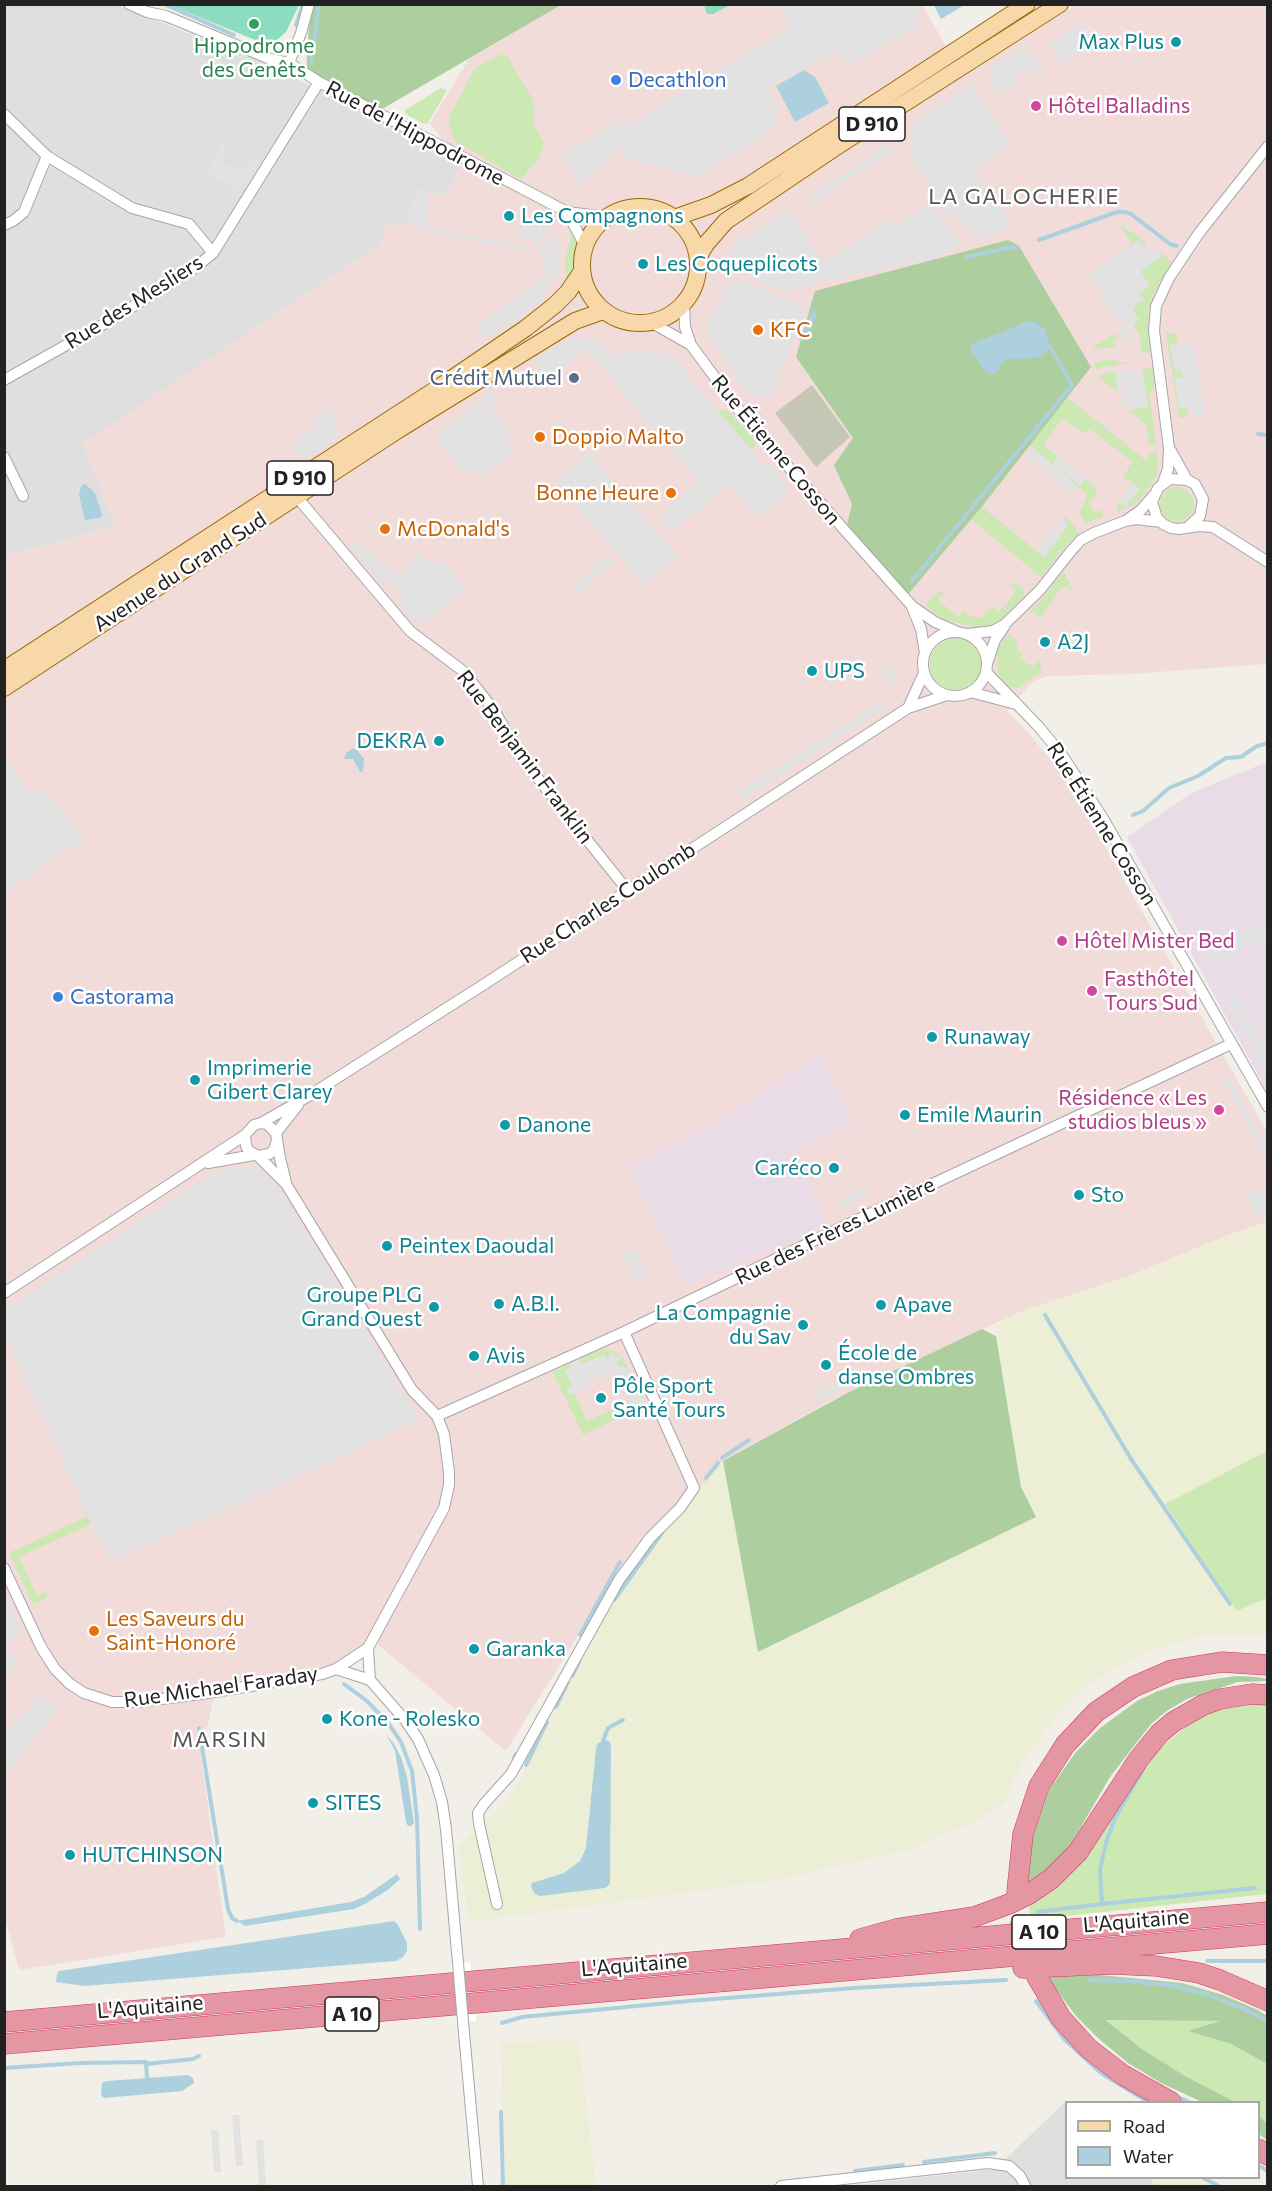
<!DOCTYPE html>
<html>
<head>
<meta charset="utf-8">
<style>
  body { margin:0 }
  #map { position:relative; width:1272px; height:2191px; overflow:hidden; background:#f2efe9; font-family:Commissioner,sans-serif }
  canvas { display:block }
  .frame { position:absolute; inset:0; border:6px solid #222; pointer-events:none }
  .legend { position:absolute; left:1065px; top:2101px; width:195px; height:78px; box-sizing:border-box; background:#fff; border:2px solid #a7a7a7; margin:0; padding:8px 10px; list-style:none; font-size:18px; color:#222 }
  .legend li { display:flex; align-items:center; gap:12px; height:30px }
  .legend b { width:30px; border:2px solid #a7a7a7 }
</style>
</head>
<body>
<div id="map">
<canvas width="1272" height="2191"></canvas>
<div class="frame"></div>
<ul class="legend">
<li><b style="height:8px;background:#f8d7a8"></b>Road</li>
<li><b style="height:16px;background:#acd0dd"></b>Water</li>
</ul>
</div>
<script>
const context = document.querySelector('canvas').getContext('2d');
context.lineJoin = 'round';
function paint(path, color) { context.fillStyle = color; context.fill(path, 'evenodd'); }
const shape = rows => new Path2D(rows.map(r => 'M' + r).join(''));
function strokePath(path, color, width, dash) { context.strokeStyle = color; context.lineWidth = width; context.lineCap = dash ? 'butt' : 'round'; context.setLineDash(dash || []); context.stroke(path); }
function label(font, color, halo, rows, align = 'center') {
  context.font = font + ' Commissioner,sans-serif'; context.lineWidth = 5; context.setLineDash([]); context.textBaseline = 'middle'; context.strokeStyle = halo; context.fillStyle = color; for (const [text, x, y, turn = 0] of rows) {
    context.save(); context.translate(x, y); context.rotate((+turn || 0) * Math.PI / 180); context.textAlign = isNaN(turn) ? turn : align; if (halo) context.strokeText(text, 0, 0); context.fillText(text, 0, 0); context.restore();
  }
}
const residential = shape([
  [5,5,116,5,263,62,418,139,461,165,447,195,429,194,404,227,386,224,382,243,116,526,5,556],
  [1064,2103,1066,2104,1066,2178,1151,2178,1155,2186,856,2185,995,2169]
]);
const commercial = shape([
  [561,5,922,5,964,76,1076,5,1267,5,1267,664,1131,674,1046,676,1032,682,1007,711,1029,734,1052,761,1090,820,1267,1132,1267,1222,1226,1236,1129,1276,1028,1309,1000,1321,836,1398,723,1461,616,1592,587,1621,506,1751,372,1640,336,1669,215,1692,201,1756,226,1937,19,1970,5,1918,5,556,116,526,82,444,382,243,386,224,404,227,418,188,429,194,447,195,461,165,430,123,469,59]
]);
const industrial = shape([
  [1267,762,1267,1091,1127,837,1193,792],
  [820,1053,854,1124,793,1151,828,1224,687,1286,628,1166,711,1125,759,1096]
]);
const construction = shape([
  [812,385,850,437,816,467,775,413]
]);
const farmland = shape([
  [1267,1222,1267,1451,1165,1504,1237,1611,1267,1598,1267,1634,1196,1637,1150,1651,1115,1668,1086,1686,1060,1711,1025,1759,1012,1784,1005,1802,974,1822,935,1837,920,1847,773,1881,469,1922,458,1848,503,1804,519,1782,616,1592,723,1461,759,1652,1035,1517,1021,1487,996,1336,1000,1321,1028,1309,1129,1276,1226,1236],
  [579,2039,596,2186,505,2186,501,2043],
  [1151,2178,1194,2178,1215,2186,1155,2186]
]);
const grass = shape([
  [502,54,507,56,532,98,535,107,533,123,544,142,539,160,531,166,522,180,455,141,449,125,449,117,475,68],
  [441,88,447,90,428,123,424,124,406,114,405,110],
  [1119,224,1145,241,1146,247,1139,240,1132,244],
  [572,233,576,233,578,245,569,280,566,279,565,262],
  [1157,250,1168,258,1171,263,1152,296,1148,316,1150,353,1142,353,1140,336,1133,325,1131,308,1144,300,1140,293,1141,271,1161,257],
  [1166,332,1177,335,1178,346,1170,345,1174,370,1182,371,1183,378,1175,378,1187,408,1188,415,1185,418,1179,418],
  [1116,333,1118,337,1112,341,1117,347,1096,349,1093,347],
  [1106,359,1128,363,1096,369,1094,364],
  [1146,368,1152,369,1155,385,1149,394,1156,444,1149,445,1147,425,1129,410,1148,407,1142,369],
  [1115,371,1115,372,1118,391,1116,391,1098,376],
  [1067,397,1145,460,1152,452,1157,451,1157,474,1144,495,1135,504,1116,512,1119,501,1126,506,1139,488,1123,476,1132,462,1093,431,1090,429,1085,434,1063,418,1043,445,1058,457,1053,464,1080,485,1085,479,1093,484,1097,496,1089,501,1093,512,1101,510,1103,517,1085,523,1079,513,1087,497,1086,493,1030,445],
  [717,410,727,410,731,414,757,443,752,450],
  '1160 504a17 17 0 1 1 34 0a17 17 0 1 1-34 0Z',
  [982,507,1044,557,1069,524,1062,518,1068,517,1079,534,1068,543,1041,577,971,519],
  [1064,571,1073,591,1065,587,1061,588,1041,618,1031,611,1039,603],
  [1014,583,1022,588,1025,595,998,622,989,628,974,627,946,620,934,613,926,605,936,593,942,592,943,593,938,600,958,617,964,611,972,617,983,617,992,606,999,612,1016,591,1010,586],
  [1009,633,1018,643,1015,648,1023,654,1020,659,1033,667,1039,660,1042,670,1041,674,1031,678,1019,688,1009,687,1004,684,997,671,998,649],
  '930 664a26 26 0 1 1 52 0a26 26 0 1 1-52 0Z',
  [603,1349,613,1351,622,1357,642,1396,637,1395,627,1372,616,1365,620,1358,611,1353,607,1361,603,1355,582,1364,579,1359],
  [570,1364,573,1386,567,1389,570,1395,574,1393,587,1421,629,1403,646,1404,646,1405,583,1435,553,1372],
  [1267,1451,1267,1598,1237,1611,1165,1504],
  [88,1516,91,1524,19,1557,37,1596,46,1592,48,1597,33,1604,9,1553],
  [1267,1699,1267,1894,1030,1920,1029,1902,1131,1778,1164,1745,1190,1724,1189,1717,1202,1710],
  [1104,2020,1222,2021,1189,2031,1231,2044,1267,2064,1267,2123,1259,2116,1258,2102,1235,2102,1186,2077,1142,2049]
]);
const forest = shape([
  [310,5,561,5,377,112,306,74],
  [1008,240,1019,246,1091,367,984,504,905,598,845,533,852,504,834,465,853,438,796,357,815,291],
  [982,1329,996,1336,1021,1487,1036,1517,758,1652,723,1461,847,1393],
  [1236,1676,1257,1677,1267,1679,1267,1681,1238,1682,1187,1699,1168,1710,1151,1724,1110,1777,1070,1846,1042,1876,1026,1886,1028,1857,1033,1837,1049,1790,1075,1753,1100,1728,1137,1701,1158,1691,1180,1684],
  [1100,1975,1182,1983,1223,1995,1258,2010,1267,2016,1267,2064,1231,2044,1188,2031,1220,2021,1105,2020,1142,2049,1185,2076,1235,2102,1202,2102,1161,2083,1128,2063,1099,2039,1076,2016,1046,1976],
  [1259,2116,1267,2123,1267,2140,1259,2134]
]);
const pitch = shape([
  [170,5,299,5,286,32,270,46],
  [704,5,730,5,713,14,707,14]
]);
const parking = shape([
  [778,5,918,5,922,12,914,16,919,25,848,66,839,51,826,59,824,56,767,89,780,111,774,115,775,125,771,132,698,176,645,164,638,160,630,162,621,148,578,186,563,154,619,121,629,125,791,27],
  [1083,22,1096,42,1061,64,1049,44],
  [1023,48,1044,64,1042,73,1034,71,1033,74,1029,73,1027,77,1021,76,1021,71,1014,76,1018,83,999,95,990,79,995,76,990,68],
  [973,85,1011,146,974,168,1013,225,982,239,969,233,956,213,949,218,911,158,914,121],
  [224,140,230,142,219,160,241,173,253,156,260,160,239,192,207,171],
  [889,144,893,151,813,203,808,196],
  [418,188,427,193,428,227,524,247,523,251,414,229,415,224,406,222],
  [935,205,960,244,932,259,826,281,786,291,748,277,729,252,735,245,789,210,820,257,825,262,892,218,897,225,927,206,929,209],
  [544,215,552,219,539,245,515,233,520,221,528,225],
  [552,236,560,241,556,248,560,249,558,278,553,278,552,284,546,288,548,292,542,297,543,299,513,322,486,339,477,325,546,277,544,261,539,254,545,242,548,244],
  [1139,240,1145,248,1157,250,1162,256,1141,271,1150,286,1140,293,1144,300,1132,308,1139,320,1133,325,1131,339,1124,342,1118,332,1123,328,1089,274],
  [736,278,807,308,769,398,746,393,714,344,706,324,717,308,726,284],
  [575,335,581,340,597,338,617,357,630,350,670,354,763,464,772,465,772,469,776,470,776,473,780,474,780,478,783,479,783,483,789,490,758,518,729,483,671,533,658,517,699,482,587,349,545,384,535,360],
  [1193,341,1205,412,1199,418,1187,408,1178,407,1175,378,1183,378,1182,371,1174,370,1170,344,1187,345],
  [1142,369,1148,407,1129,410,1119,401,1126,390,1118,391,1115,371],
  [491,391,498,400,491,406,513,433,506,439,508,445,514,451,483,477,477,470,470,470,465,475,437,443,443,437,441,433,472,407,486,400,483,396],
  [329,408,333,415,340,437,304,461,292,442,318,424,314,417],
  [1033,448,1077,486,1072,493,1027,457],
  [589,453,678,557,643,584,556,481],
  [1058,457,1086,478,1080,486,1053,464],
  [1132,483,1140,488,1126,506,1119,501],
  [1062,518,1069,524,1044,557,1037,551],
  [356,542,404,579,407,576,401,570,420,553,426,561,443,562,466,588,425,622,421,619,416,624,397,602,404,596,387,576,383,585,352,549],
  [609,555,615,562,576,596,570,589],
  [889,665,899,679,891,685,880,670],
  [883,700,885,707,742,800,738,792],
  [4,755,32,797,43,789,85,839,40,867,5,894],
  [1252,926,1256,933,1267,927,1267,941,1260,945,1257,942,1211,966,1203,953],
  [1235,995,1267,1043,1267,1074,1227,1001],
  [1229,1078,1267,1147,1267,1159,1223,1081],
  [238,1167,259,1170,275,1182,419,1420,238,1504,110,1561,5,1335,5,1309,218,1171],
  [865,1187,868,1195,842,1207,839,1200],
  [1261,1188,1267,1203,1267,1212,1256,1217,1246,1194],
  [637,1249,648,1275,634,1282,622,1255],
  [611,1353,621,1358,616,1365,628,1368,627,1372,630,1373,629,1377,632,1378,631,1381,635,1382,634,1386,637,1387,636,1390,639,1392,638,1395,642,1396,646,1404,629,1403,616,1374,610,1373,590,1382,592,1385,571,1395,567,1389,572,1386,565,1371,572,1368,570,1364,579,1359,582,1364,604,1355,607,1360],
  [859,1373,863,1380,818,1401,814,1393],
  [5,1594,22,1631,5,1647,17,1662,5,1678],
  [39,1694,57,1709,5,1775,5,1736],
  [232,2115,239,2115,243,2166,236,2166],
  [211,2130,218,2130,221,2172,214,2172],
  [263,2139,266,2186,259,2186,256,2140]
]);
const water = shape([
  [966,4,941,19,934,5,934,4],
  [804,70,815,77,829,103,795,122,776,86],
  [813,310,818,312,804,342,799,340],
  [1028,321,1035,322,1045,329,1050,347,1047,353,1036,358,1006,359,994,374,987,374,971,351,971,346,974,343],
  [85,484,95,493,102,515,100,518,85,520,79,495,81,486],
  [352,749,356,749,364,759,363,771,360,772,353,759,344,759,346,753],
  [386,1734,394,1744,401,1757,407,1777,414,1823,411,1826,408,1826,406,1822,395,1751],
  [607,1740,610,1742,611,1747,610,1884,605,1888,540,1896,535,1894,531,1887,532,1883,564,1873,580,1861,586,1848,596,1749,598,1743],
  [397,1874,400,1879,389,1889,365,1904,354,1909,245,1926,237,1921,351,1902,364,1897],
  [394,1921,398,1925,407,1943,407,1951,403,1957,396,1961,84,1986,56,1982,57,1974,59,1971],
  [188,2075,193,2078,194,2083,182,2091,104,2098,101,2095,102,2083,107,2081]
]);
const pier = shape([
  [470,1962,476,2021,456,2022,451,1964]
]);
const stream = shape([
  [164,4,234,35],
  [296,25,303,4],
  [311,63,319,4],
  [1039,240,1117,212,1125,212,1131,214,1170,244,1177,246],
  [967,257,1012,247,1017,248],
  [1258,434,1268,435],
  [912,581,1072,385,1050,347],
  [1133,815,1143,811,1169,788,1198,776,1226,758,1241,757,1257,746,1268,743],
  [1045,1315,1131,1459,1230,1604],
  [722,1458,749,1440],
  [706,1478,718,1463],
  [614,1600,662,1533],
  [580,1635,620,1562],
  [572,1676,579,1662],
  [344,1684,367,1701,389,1724,401,1742,412,1771,417,1819,420,1929],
  [556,1707,568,1682],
  [199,1728,228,1909,232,1918,237,1921],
  [603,1741,608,1728,623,1720],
  [514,1758,516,1754],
  [526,1765,547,1722],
  [1144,1768,1115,1818,1106,1843,1100,1870,1102,1904,1255,1888],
  [1037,1912,1102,1904],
  [1207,1961,1268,1961],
  [1089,1980,1132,1981,1174,1986,1206,1994,1244,2009,1268,2021],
  [1036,2001,1065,2040,1101,2073,1148,2102],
  [502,2023,522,2017,689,2001,854,1988,1006,1980],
  [146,2064,193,2059,199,2056],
  [4,2068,80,2063,146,2062,147,2078],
  [1176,2096,1189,2102],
  [501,2112,503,2186],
  [924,2162,995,2153],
  [1258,2165,1268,2171],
  [855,2171,903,2165],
  [1203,2178,1219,2186]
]);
const highwayTunnel = shape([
  [1019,1920,1023,1940,1034,1970]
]);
const street = shape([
  [129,4,147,12,166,16,270,59,289,63,319,82,567,212,607,217],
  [289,63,301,33,309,4],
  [4,114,47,156,132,208,189,224,213,253],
  [567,212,585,246],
  [4,225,13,221,24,212,47,156],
  [684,304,685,327,691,345,744,417,912,606,935,622,958,632],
  [652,323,691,345],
  [4,380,111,320,196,267,213,253,319,82],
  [1171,451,1187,480],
  [4,457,23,496],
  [1163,483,1168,469,1169,448,1154,331,1156,306,1169,278,1199,233,1268,146],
  [296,496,410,631,463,671,494,710,520,756,628,891],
  [1128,519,1141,510,1154,495],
  [1188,527,1200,516,1203,499,1195,484,1187,480,1170,479,1158,488,1152,502,1157,518,1163,524,1171,528,1179,529,1199,526,1213,527,1268,562],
  [912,607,921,629,925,653],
  '923 664a32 32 0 1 1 64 0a32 32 0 1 1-64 0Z',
  [968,634,993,631,1004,625,1040,590,1071,551,1081,540,1094,533,1125,521,1136,519,1161,522],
  [988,661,995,640,1004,627],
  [986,672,1039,727,1062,755,1079,781,1104,820,1268,1107],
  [970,692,1016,704],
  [908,708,924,673],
  [261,1123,267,1124,276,1133,280,1158,286,1183],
  [276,1133,298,1105],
  [245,1135,246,1146,249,1151,258,1156,269,1154,274,1150,277,1140],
  [208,1163,254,1155],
  [4,1293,219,1152,245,1135,254,1125,261,1123,307,1097,483,985,908,708,947,695],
  [437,1416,624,1332,909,1195,1231,1044],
  [4,1568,41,1647,55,1669,70,1684,84,1693,112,1702,139,1702,215,1692,322,1674,336,1669,368,1648,444,1508,449,1485,449,1472,444,1434,437,1416,412,1390,286,1184,258,1156],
  [368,1648,370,1680],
  [336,1669,370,1680,405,1720,418,1739,434,1775,442,1802,446,1829,458,1963],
  [497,1904,479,1824,478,1813,484,1804,511,1774,619,1580,650,1538,680,1508,694,1488,624,1332],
  [463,2022,478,2186],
  [781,2186,988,2163,1009,2166,1020,2176,1025,2186]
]);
const primary = shape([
  '582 265a58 58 0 1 1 116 0a58 58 0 1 1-116 0Z',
  [674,218,711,205,748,186,1027,4],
  [698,258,706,244,726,221,836,147,1060,4],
  [4,670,441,386,526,328,555,305,568,292,582,271],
  [4,688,398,430,575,321,603,311]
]);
const highway = shape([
  [1017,1891,1023,1834,1039,1786,1065,1745,1096,1712,1133,1687,1172,1670,1222,1662,1268,1665],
  [860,1939,896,1929,974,1917,1009,1904,1029,1894,1051,1879,1078,1852,1138,1760,1159,1734,1173,1722,1203,1705,1220,1699,1252,1694,1268,1695],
  [1023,1968,1112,1964,1156,1966,1199,1973,1220,1980,1268,2001],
  [1037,1977,1061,2018,1088,2048,1123,2075,1171,2102],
  [4,2022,1268,1912],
  [4,2044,1268,1934],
  [1258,2149,1268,2155]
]);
const streetBridge = shape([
  [458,1963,463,2022]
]);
const markers = [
  [254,24,6,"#2e9e5b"],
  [1176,42,6,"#0f9aa8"],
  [616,80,6,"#3f7fe0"],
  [1036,106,6,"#d1479c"],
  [509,216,6,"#0f9aa8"],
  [643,264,6,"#0f9aa8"],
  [758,330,6,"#e8710a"],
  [574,378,6,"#5c6f8a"],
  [540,437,6,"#e8710a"],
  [671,493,6,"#e8710a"],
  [385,529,6,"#e8710a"],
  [1045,642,6,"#0f9aa8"],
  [812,671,6,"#0f9aa8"],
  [439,741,6,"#0f9aa8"],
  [1062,941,6,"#d1479c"],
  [1092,991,6,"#d1479c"],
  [58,997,6,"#3f7fe0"],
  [932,1037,6,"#0f9aa8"],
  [195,1080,6,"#0f9aa8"],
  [1219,1110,6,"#d1479c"],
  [905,1115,6,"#0f9aa8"],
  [505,1125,6,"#0f9aa8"],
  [834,1168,6,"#0f9aa8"],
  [1079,1195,6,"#0f9aa8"],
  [387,1246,6,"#0f9aa8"],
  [499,1304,6,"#0f9aa8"],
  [881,1305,6,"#0f9aa8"],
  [434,1307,6,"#0f9aa8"],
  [803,1325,6,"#0f9aa8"],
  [474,1356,6,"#0f9aa8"],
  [826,1365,6,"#0f9aa8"],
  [601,1398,6,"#0f9aa8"],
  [94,1631,6,"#e8710a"],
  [474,1649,6,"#0f9aa8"],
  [327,1719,6,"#0f9aa8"],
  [313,1803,6,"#0f9aa8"],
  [70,1855,6,"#0f9aa8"]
];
const shields = [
  [872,124,66],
  [300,478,66],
  [1039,1932,54],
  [352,2014,54]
];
const shieldNames = [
  ["D 910",872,124],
  ["D 910",300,478],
  ["A 10",1039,1932],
  ["A 10",352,2014]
];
const cultureNames = [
  ["Max Plus",1164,42,"right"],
  ["Les Compagnons",521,216],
  ["Les Coqueplicots",655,264],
  ["A2J",1057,642],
  ["UPS",824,671],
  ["DEKRA",427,741,"right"],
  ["Runaway",944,1037],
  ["Imprimerie",207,1068],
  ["Gibert Clarey",207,1092],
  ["Emile Maurin",917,1115],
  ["Danone",517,1125],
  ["Caréco",822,1168,"right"],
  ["Sto",1091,1195],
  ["Peintex Daoudal",399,1246],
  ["Groupe PLG",422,1295,"right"],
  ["Grand Ouest",422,1319,"right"],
  ["A.B.I.",511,1304],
  ["Apave",893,1305],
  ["La Compagnie",791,1313,"right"],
  ["du Sav",791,1337,"right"],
  ["École de",838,1353],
  ["danse Ombres",838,1377],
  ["Avis",486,1356],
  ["Pôle Sport",613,1386],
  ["Santé Tours",613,1410],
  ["Garanka",486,1649],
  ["Kone - Rolesko",339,1719],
  ["SITES",325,1803],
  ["HUTCHINSON",82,1855]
];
const leisureNames = [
  ["Hippodrome",254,46],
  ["des Genêts",254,70]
];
const shopNames = [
  ["Decathlon",628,80],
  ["Castorama",70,997]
];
const hotelNames = [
  ["Hôtel Balladins",1048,106],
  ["Hôtel Mister Bed",1074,941],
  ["Fasthôtel",1104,979],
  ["Tours Sud",1104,1003],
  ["Résidence « Les",1207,1098,"right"],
  ["studios bleus »",1207,1122,"right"]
];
const streetNames = [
  ["Rue de l'Hippodrome",415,133,28],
  ["Rue des Mesliers",134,302,-32],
  ["Rue Étienne Cosson",776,450,50],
  ["Avenue du Grand Sud",180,572,-33],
  ["Rue Benjamin Franklin",525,757,53],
  ["Rue Étienne Cosson",1102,824,58],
  ["Rue Charles Coulomb",608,903,-33],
  ["Rue des Frères Lumière",835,1231,-26],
  ["Rue Michael Faraday",221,1687,-8],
  ["L'Aquitaine",1136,1921,-5],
  ["L'Aquitaine",634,1965,-5],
  ["L'Aquitaine",150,2007,-5]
];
const foodNames = [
  ["KFC",770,330],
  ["Doppio Malto",552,437],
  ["Bonne Heure",659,493,"right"],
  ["McDonald's",397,529],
  ["Les Saveurs du",106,1619],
  ["Saint-Honoré",106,1643]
];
const serviceNames = [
  ["Crédit Mutuel",562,378]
];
const neighbourhoodNames = [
  ["LA GALOCHERIE",1024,197],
  ["MARSIN",220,1740]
];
paint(residential, '#e0dfdf');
paint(commercial, '#f1dcda');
paint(industrial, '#eadce7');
paint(construction, '#c6c6b5');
paint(farmland, '#ecefd6');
paint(grass, '#cce8b3');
paint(forest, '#adcfa0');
paint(pitch, '#8cdcbf');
paint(parking, '#e2e2e2');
paint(water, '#acd0dd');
paint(pier, '#fff');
strokePath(stream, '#acd0dd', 4);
strokePath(highwayTunnel, '#c8c6c1', 20, [20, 10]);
strokePath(street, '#a6a6a6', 12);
strokePath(primary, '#986c07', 18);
strokePath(highway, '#d43266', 21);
strokePath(street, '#fff', 10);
strokePath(primary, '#f8d7a8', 16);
strokePath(highway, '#e496a2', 20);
strokePath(streetBridge, '#a6a6a6', 12, []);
strokePath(streetBridge, '#fff', 10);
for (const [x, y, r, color] of markers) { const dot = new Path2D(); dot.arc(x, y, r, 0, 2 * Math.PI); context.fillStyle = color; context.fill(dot); strokePath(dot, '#fff', 2); }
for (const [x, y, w] of shields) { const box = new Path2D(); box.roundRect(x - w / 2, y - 17, w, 34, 4.5); context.fillStyle = '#fff'; context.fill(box); strokePath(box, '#222', 1.5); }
label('bold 20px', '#222', null, shieldNames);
label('21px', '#0d838f', '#fff', cultureNames, 'left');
label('21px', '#27864d', '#fff', leisureNames);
label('21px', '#366cbe', '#fff', shopNames, 'left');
label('21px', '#b23c85', '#fff', hotelNames, 'left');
label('21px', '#222', '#fff', streetNames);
label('21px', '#c56008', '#fff', foodNames, 'left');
label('21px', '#4e5e75', '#fff', serviceNames, 'right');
context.letterSpacing = '1.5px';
label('22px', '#555', '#fff', neighbourhoodNames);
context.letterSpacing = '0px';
</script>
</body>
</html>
